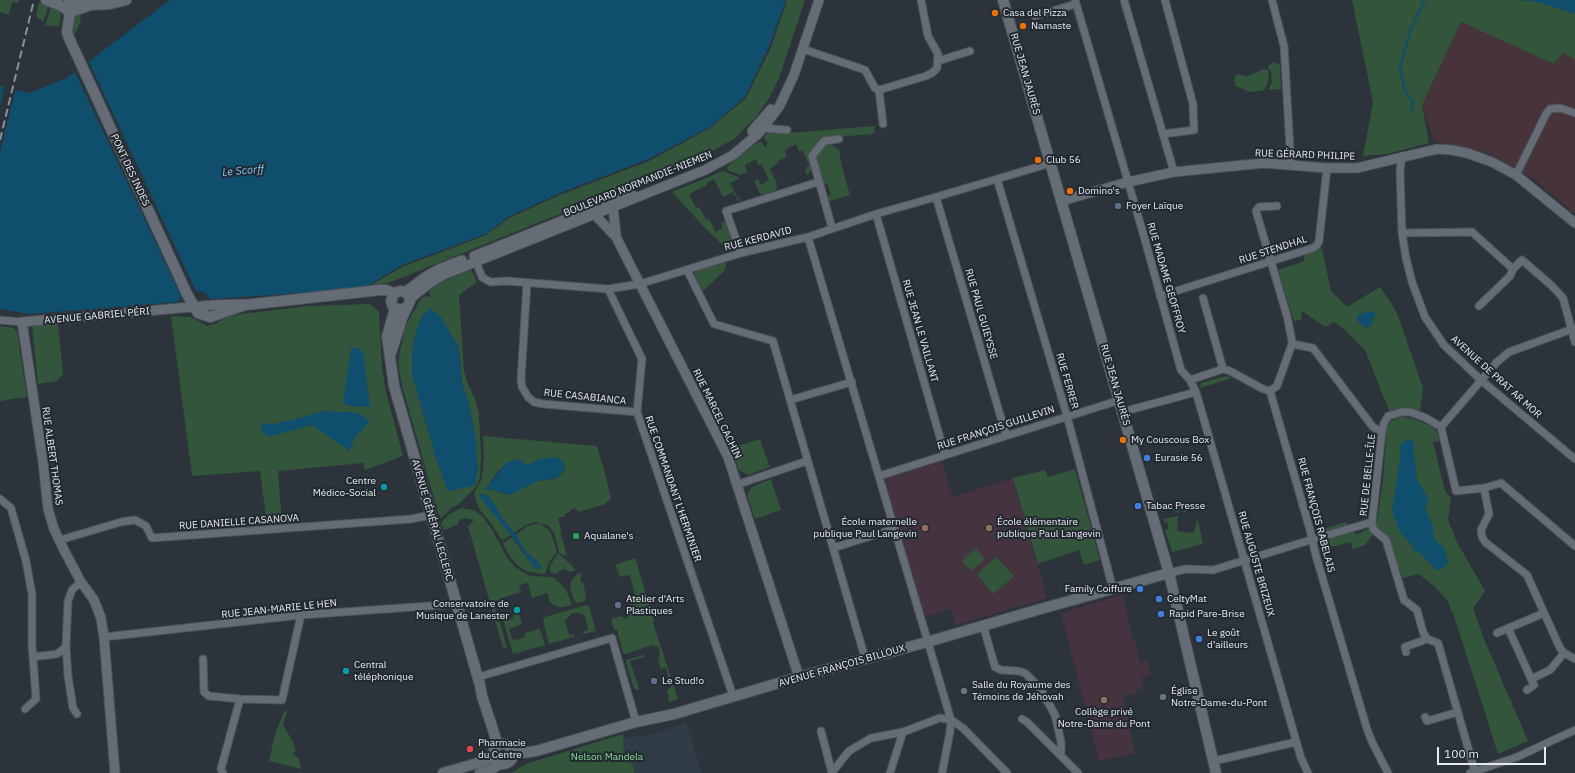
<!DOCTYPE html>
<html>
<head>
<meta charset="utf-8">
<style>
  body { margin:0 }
  #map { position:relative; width:1575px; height:773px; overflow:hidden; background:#2c333b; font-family:"IBM Plex Sans",sans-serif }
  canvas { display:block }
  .scale { position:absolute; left:1437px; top:747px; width:109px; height:18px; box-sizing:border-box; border:2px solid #e6eaef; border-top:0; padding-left:5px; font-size:12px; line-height:14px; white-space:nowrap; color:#e6eaef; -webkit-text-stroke:3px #232931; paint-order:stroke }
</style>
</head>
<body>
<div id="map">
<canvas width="1575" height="773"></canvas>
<div class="scale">100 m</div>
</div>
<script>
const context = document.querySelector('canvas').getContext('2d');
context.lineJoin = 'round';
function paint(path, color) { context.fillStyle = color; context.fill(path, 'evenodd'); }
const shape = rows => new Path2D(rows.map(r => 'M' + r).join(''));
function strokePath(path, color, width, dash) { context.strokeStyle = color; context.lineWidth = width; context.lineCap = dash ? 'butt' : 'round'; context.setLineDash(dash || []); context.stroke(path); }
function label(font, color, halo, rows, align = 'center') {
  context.font = font + ' "IBM Plex Sans",sans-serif'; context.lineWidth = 4; context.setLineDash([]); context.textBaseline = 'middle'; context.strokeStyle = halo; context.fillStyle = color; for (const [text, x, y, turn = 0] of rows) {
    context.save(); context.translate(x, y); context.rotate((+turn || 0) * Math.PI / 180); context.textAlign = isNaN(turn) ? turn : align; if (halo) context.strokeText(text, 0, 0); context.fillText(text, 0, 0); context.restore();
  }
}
const built = shape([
  [686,723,702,773,635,773,633,765,624,757,620,738,648,735]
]);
const industrial = shape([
  [1461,22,1554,64,1563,53,1575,60,1575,214,1534,179,1490,154,1434,141,1422,105]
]);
const education = shape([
  [941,460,953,497,1013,478,1047,598,955,625,951,609,925,616,885,485,886,479,889,475],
  [1123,594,1132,639,1135,639,1140,663,1148,661,1151,675,1142,677,1144,688,1136,690,1137,693,1123,696,1135,753,1099,761,1061,613]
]);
const green = shape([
  [0,0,19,0,19,3,12,2,9,15,0,12],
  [787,0,805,0,779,78,768,100,756,117,734,139,699,158,396,280,377,286,369,286,402,267,486,235,509,218,560,195,649,161,710,128,746,98,772,45],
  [1352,0,1521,0,1539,2,1575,14,1575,60,1563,53,1554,64,1461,22,1422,105,1429,143,1387,154,1363,156,1373,102],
  [39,2,49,4,43,22,36,16],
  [51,8,57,9,61,14,59,27,45,25],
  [81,13,80,23,76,32,73,34,74,18,76,14],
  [1274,62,1280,65,1281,89,1268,90,1272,83,1271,72,1268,66],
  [1264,69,1268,70,1269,74,1268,81,1265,89,1262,91,1249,92,1236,86,1234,78,1237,74,1247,76],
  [875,126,874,134,822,138,810,153,809,158,812,169,807,175,805,171,809,165,802,150,799,151,796,144,785,150,786,156,785,158,778,161,777,164,770,169,777,183,776,190,765,195,760,194,754,181,758,179,761,185,769,180,761,164,758,165,756,159,745,165,747,172,740,175,728,170,727,167,757,143,761,142,765,147,768,143,764,137,769,131,788,133],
  [827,142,839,150,842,167,850,195,827,202,826,197,831,195,827,183,823,184,815,156],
  [723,171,738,177,739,179,730,183,737,197,738,197,740,200,738,201,733,192,723,197,714,179,707,183,707,185,689,194,696,208,699,207,706,220,709,219,716,232,723,228,721,223,726,221,724,216,725,215,736,248,729,251,705,228,672,192],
  [1322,248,1331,291,1347,307,1380,287,1392,304,1398,316,1423,388,1420,411,1402,409,1390,413,1365,350,1345,330,1334,322,1325,327,1302,311,1301,320,1294,321,1278,270,1304,261,1304,255],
  [727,261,725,270,703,291,701,290,694,277,695,272,698,269],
  [470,270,472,271,477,282,464,291,459,296,464,371,468,384,475,399,479,414,481,457,480,477,476,487,459,504,453,507,440,519,402,386,398,364,399,356,405,327,419,302,423,297,431,296,429,293,430,290,443,281],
  [439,315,459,348,462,384,472,419,478,470,457,489,449,491,447,488,436,458,412,374],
  [370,304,379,312,382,368,386,392,403,456,365,470,363,463,278,471,282,524,267,525,260,471,192,476,171,316,191,317,207,326,215,324,225,318,241,314,309,306],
  [58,324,63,374,57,381,38,384,32,325],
  [0,326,14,328,17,332,27,397,0,401],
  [1226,376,1232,378,1200,388,1201,383],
  [1401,417,1414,419,1431,426,1437,431,1440,441,1433,442,1445,491,1451,498,1448,520,1457,542,1485,591,1473,608,1484,639,1528,741,1498,754,1454,616,1447,600,1435,587,1419,574,1402,578,1388,538,1376,527,1383,480,1387,427,1391,421],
  [483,436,597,446,606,477,611,499,603,505,578,512,576,508,570,510,570,512,565,514,565,516,558,518,561,529,560,530,567,556,562,555,559,552,554,533,549,526,535,522,526,525,514,533,506,524,487,495,480,494,480,496,511,535,503,540,501,539,491,523,479,509,474,493,482,478,484,457],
  [517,459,527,465,559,459,565,465,563,472,558,478,554,479,538,481,504,494,491,489,485,490,498,471],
  [760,439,770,467,748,475,739,470,731,448],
  [1075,469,1100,560,1084,565,1079,550,1038,564,1013,478,1045,470,1048,477],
  [771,479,781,510,755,519,747,495,752,487],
  [1159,505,1186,508,1187,513,1179,510,1179,513,1170,510,1161,512],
  [461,508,474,510,482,516,493,531,507,558,516,568,530,576,554,577,566,590,572,605,563,607,557,607,550,602,547,593,532,598,528,583,519,585,521,592,502,598,504,604,500,608,497,600,494,604,507,647,503,648,468,526,474,520,464,518,460,520,457,525,444,530,441,523,449,514],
  [1178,516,1177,531,1194,533,1197,520,1198,520,1203,544,1172,552,1165,530,1169,528,1167,522,1164,522,1163,519],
  [1345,522,1349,526,1318,536,1317,531],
  [535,524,540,524,550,531,556,548,556,554,549,562,546,573,542,574,529,572,518,566,509,556,503,543,512,537,533,566,537,561,526,552,516,535,527,526],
  [1367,529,1374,533,1365,545,1353,549,1351,542,1320,550,1321,541,1353,531,1357,535],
  [976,548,985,559,971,571,962,561],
  [558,553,568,562,576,570,570,572,564,569,556,574,550,572,550,566],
  [996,557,1014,576,993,594,977,574],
  [635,558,652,613,654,620,653,623,678,699,673,701,669,702,668,698,669,696,667,690,671,688,666,668,661,669,658,660,660,653,658,647,652,645,625,654,623,653,617,630,614,630,611,619,621,616,624,618,627,618,630,603,635,595,630,575,620,577,615,565],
  [579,573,581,574,581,578,580,580,581,583,583,582,586,597,585,601,578,603,576,602,573,598,570,586,573,578],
  [586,605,589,607,596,631,584,634,582,632,588,630,585,616,580,613,572,613,564,622,566,623,569,635,574,634,574,637,549,644,543,620,545,617],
  [519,614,522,624,509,629,513,641,525,637,524,633,539,629,539,627,545,645,513,654,503,619,508,616,509,620,514,618,513,615],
  [644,655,644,657,630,661,639,689,636,690,633,686,626,662,626,660],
  [285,710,287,712,283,725,292,740,296,753,293,752,293,754,299,759,301,769,269,761,275,734],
  [623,734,624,757,633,765,635,773,511,773,526,764]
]);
const water = shape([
  [170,0,786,0,770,44,745,97,710,127,649,159,560,193,508,217,486,234,402,265,367,286,314,292,211,299,204,292,196,291,181,296,178,302,30,314,0,309,0,86,29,93,67,78],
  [1521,0,1575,0,1575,14,1539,2],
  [430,308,439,315,459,348,462,384,468,400,477,447,476,455,478,470,475,484,472,486,449,491,447,488,436,458,412,374,412,348,418,325,422,316],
  [1369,311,1377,314,1373,319,1372,325,1366,328,1357,321,1358,315],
  [351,348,359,348,363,352,370,407,350,406,343,403],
  [323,411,358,413,370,421,356,436,349,451,312,425,268,437,261,430,262,423,273,424,292,420],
  [1409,439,1414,443,1414,454,1417,479,1429,500,1425,507,1433,526,1434,539,1443,547,1447,557,1448,564,1440,570,1436,570,1420,553,1413,550,1412,545,1400,532,1392,511,1401,451,1400,445],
  [555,457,562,461,565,465,563,471,558,478,538,481,509,495,491,489,486,491,485,490,506,463,517,459,527,465,541,459],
  [480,494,487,495,494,503,501,516,516,535,526,552,541,565,540,569,537,569,533,566,516,541,479,496]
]);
const pier = shape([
  [88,60,196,291,181,296,74,70],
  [5,86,16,88,0,152,0,107]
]);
const stream = shape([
  [1411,111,1413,101,1405,92,1400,68,1411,28,1425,0]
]);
const minor = shape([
  [1075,0,1143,233,1181,370,1190,380,1196,392,1301,758,1308,773],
  [1124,0,1174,172],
  [1272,0,1284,46,1291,165],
  [1035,16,1076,4],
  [803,49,865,70,875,88,879,90,883,124],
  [938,61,970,51],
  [879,90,926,76,932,73,937,68,938,54,928,36,921,0],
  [763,128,787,130],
  [1163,134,1194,130,1193,104,1165,0],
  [1402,156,1400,171,1402,233,1406,258,1412,282,1425,317,1444,345,1482,381,1575,459],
  [1516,175,1546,114,1550,109,1560,108,1575,113],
  [997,179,1067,416,1113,589],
  [936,197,1006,435],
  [876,214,945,455],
  [832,228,812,156,824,141,839,139],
  [1402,233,1472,232,1513,269,1522,260,1551,285,1563,298,1575,342],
  [808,237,951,720,963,728,1007,773],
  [741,253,726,211,818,182],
  [476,262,482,277,488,281,491,282,507,281,608,289,640,284,741,253,808,237,876,214,936,197,1051,163],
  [687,270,714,324,773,341,865,658],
  [527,283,521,379,522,387,528,397,534,402,543,404,637,412],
  [608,289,642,359,637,412,733,696],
  [1160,296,1313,248,1317,245,1319,241,1327,168],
  [1203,298,1223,369],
  [1479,306,1510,276,1513,269],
  [0,320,22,322],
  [1292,344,1313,348,1373,427,1382,432],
  [1190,380,1223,369,1230,371,1263,389,1270,391,1310,530,1316,556,1367,729,1372,742,1388,773],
  [1270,391,1277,386,1292,344,1292,341,1287,316,1256,211,1259,207,1277,206],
  [790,400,852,382],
  [1122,412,1196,392],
  [1441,427,1456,491,1484,488,1501,483,1575,546],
  [879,476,1120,400],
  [736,485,807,461],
  [1484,488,1489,514,1481,530,1482,537,1485,542,1527,575,1560,648,1564,653,1575,659],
  [0,499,11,508,26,561,32,594,32,644,36,699,25,709],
  [1372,522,1373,529,1386,540,1404,600,1417,610,1423,632,1427,639,1438,643,1475,772],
  [60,540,121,522,135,520,146,526,152,538,411,519,430,515],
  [833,548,894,529],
  [1169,573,1186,569,1213,570,1304,542,1372,522,1382,432,1384,423,1388,416,1402,412,1410,412,1426,418,1441,427,1497,362,1509,352,1575,328],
  [983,625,995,667,1001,670,1018,671,1025,673,1042,690,1043,696,1049,704,1055,715,1061,742,1061,755],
  [1508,628,1534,685,1527,690],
  [1497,633,1544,613],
  [104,637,301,615,457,604],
  [66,647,68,676,73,708,77,714],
  [1406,652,1405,647,1427,639],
  [33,657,57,654,66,647,68,601,72,590,81,582],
  [203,659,204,692,209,696,240,699],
  [478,677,612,638,636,722],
  [1531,679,1550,670,1564,653],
  [1425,717,1427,721,1458,712],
  [1022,719,1027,722,1078,773],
  [821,731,832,773],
  [1214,761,1296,742],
  [833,771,849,751,871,738,903,732,940,718,951,720],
  [223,773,221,769,240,699,282,700,301,615],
  [890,773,903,732],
  [942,773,950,732,951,720],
  [1470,773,1517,757,1575,730]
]);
const tertiary = shape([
  [752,131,771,109],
  [1061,201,1128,182,1174,172,1264,163,1327,168,1357,168,1437,149,1452,150,1467,153,1492,162,1516,175,1575,223],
  [613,207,616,235],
  [594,214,616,237,728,457,799,677],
  [474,256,631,193],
  [405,292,425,277,439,269,462,260],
  [410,299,430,283,443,275,705,170,733,155,759,133,779,107,794,75,819,0],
  [115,773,104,637,101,618,94,600,81,582,64,550,54,529,48,509,43,462,22,322,214,305,243,304]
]);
const secondary = shape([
  [46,0,60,5,70,12,91,5,110,4,126,0],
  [69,0,91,5],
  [1003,0,1169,573,1216,773],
  [70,12,67,32,69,38,187,294,198,313,210,317,245,305,380,290,386,290,394,293],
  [395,309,387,336,394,386,480,685,482,696,496,739,497,746],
  [391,353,402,318,410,301,409,296,405,292,401,291,394,293,391,301,393,307,399,310,406,308],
  '493 754a10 10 0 1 1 20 0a10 10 0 1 1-20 0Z',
  [514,754,536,751,636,722,674,714,799,677,927,642,1037,610,1169,573],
  [443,773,485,761,493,754],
  [480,773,488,771,500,764]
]);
const rail = shape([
  [0,140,34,0]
]);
const markers = [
  [995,13,4,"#e8710a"],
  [1023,26,4,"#e8710a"],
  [1038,160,4,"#e8710a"],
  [1070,191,4,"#e8710a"],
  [1118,206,4,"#5c6f8a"],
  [1123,440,4,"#e8710a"],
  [1147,458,4,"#3f7fe0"],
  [384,487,4,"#0f9aa8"],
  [1138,506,4,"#3f7fe0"],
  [925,528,4,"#8d6e63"],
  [989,528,4,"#8d6e63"],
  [576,536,4,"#2e9e5b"],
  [1140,589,4,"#3f7fe0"],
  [1159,599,4,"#3f7fe0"],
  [618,605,4,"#5c6f8a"],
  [517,610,4,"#0f9aa8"],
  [1161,614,4,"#3f7fe0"],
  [1199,639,4,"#3f7fe0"],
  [346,671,4,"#0f9aa8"],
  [654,681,4,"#5c6f8a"],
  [964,691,4,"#6b7280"],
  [1163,697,4,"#6b7280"],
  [1104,700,4,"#8d6e63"],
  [470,749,4,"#e0444e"]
];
const poiNames = [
  ["Casa del Pizza",1003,13],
  ["Namaste",1031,26],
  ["Club 56",1046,160],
  ["Domino's",1078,191],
  ["Foyer Laïque",1126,206],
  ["My Couscous Box",1131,440],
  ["Eurasie 56",1155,458],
  ["Centre",376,481,"right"],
  ["Médico-Social",376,493,"right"],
  ["Tabac Presse",1146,506],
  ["École maternelle",917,522,"right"],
  ["publique Paul Langevin",917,534,"right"],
  ["École élémentaire",997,522],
  ["publique Paul Langevin",997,534],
  ["Aqualane's",584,536],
  ["Family Coiffure",1132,589,"right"],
  ["Atelier d'Arts",626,599],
  ["Plastiques",626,611],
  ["CeltyMat",1167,599],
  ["Conservatoire de",509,604,"right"],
  ["Musique de Lanester",509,616,"right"],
  ["Rapid Pare-Brise",1169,614],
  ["Le goût",1207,633],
  ["d’ailleurs",1207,645],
  ["Central",354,665],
  ["téléphonique",354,677],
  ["Le Stud!o",662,681],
  ["Salle du Royaume des",972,685],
  ["Témoins de Jéhovah",972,697],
  ["Église",1171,691],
  ["Notre-Dame-du-Pont",1171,703],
  ["Collège privé",1104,712,"center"],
  ["Notre-Dame du Pont",1104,724,"center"],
  ["Pharmacie",478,743],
  ["du Centre",478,755]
];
const streetNames = [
  ["RUE JEAN JAURÈS",1025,74,74],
  ["RUE GÉRARD PHILIPE",1305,155,2],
  ["PONT DES INDES",130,170,65],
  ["BOULEVARD NORMANDIE-NIEMEN",638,184,-22],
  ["RUE KERDAVID",758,239,-15],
  ["RUE STENDHAL",1273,250,-18],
  ["RUE MADAME GEOFFROY",1166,278,74],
  ["RUE PAUL GUIEYSSE",981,314,74],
  ["AVENUE GABRIEL PÉRI",97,316,-5],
  ["RUE JEAN LE VAILLANT",920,331,74],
  ["AVENUE DE PRAT AR MOR",1496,377,42],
  ["RUE FERRER",1067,381,74],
  ["RUE JEAN JAURÈS",1115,385,74],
  ["RUE CASABIANCA",585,397,6],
  ["RUE MARCEL CACHIN",717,414,64],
  ["RUE FRANÇOIS GUILLEVIN",996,428,-18],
  ["RUE ALBERT THOMAS",52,456,82],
  ["RUE DE BELLE-ÎLE",1368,475,-84],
  ["RUE COMMANDANT L'HERMINIER",673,489,71],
  ["RUE FRANÇOIS RABELAIS",1316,515,75],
  ["AVENUE GÉNÉRAL LECLERC",432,520,74],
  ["RUE DANIELLE CASANOVA",239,522,-4],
  ["RUE AUGUSTE BRIZEUX",1256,564,74],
  ["RUE JEAN-MARIE LE HEN",279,609,-6],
  ["AVENUE FRANÇOIS BILLOUX",842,666,-16]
];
const parkNames = [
  ["Nelson Mandela",607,757]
];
const waterNames = [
  ["Le Scorff",243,171,-5]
];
paint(built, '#313c49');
paint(industrial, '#47343a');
paint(education, '#45343f');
paint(green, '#33553b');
paint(water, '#104e6d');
paint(pier, '#2c333b');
strokePath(stream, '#104e6d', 2);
strokePath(minor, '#4b5157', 9);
strokePath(tertiary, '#4b5157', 11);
strokePath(secondary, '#4b5157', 12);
strokePath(minor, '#656c75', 7);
strokePath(tertiary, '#656c75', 9);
strokePath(secondary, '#656c75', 10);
strokePath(rail, '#8b9197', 2, [8, 4]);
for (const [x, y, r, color] of markers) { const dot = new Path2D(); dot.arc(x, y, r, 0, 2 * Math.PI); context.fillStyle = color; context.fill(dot); strokePath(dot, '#232931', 1.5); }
label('10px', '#e6eaef', '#232931', poiNames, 'left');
label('10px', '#e6eaef', '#232931', streetNames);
label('10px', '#86de9a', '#232931', parkNames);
label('italic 11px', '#7ccbfa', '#232931', waterNames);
</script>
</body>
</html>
